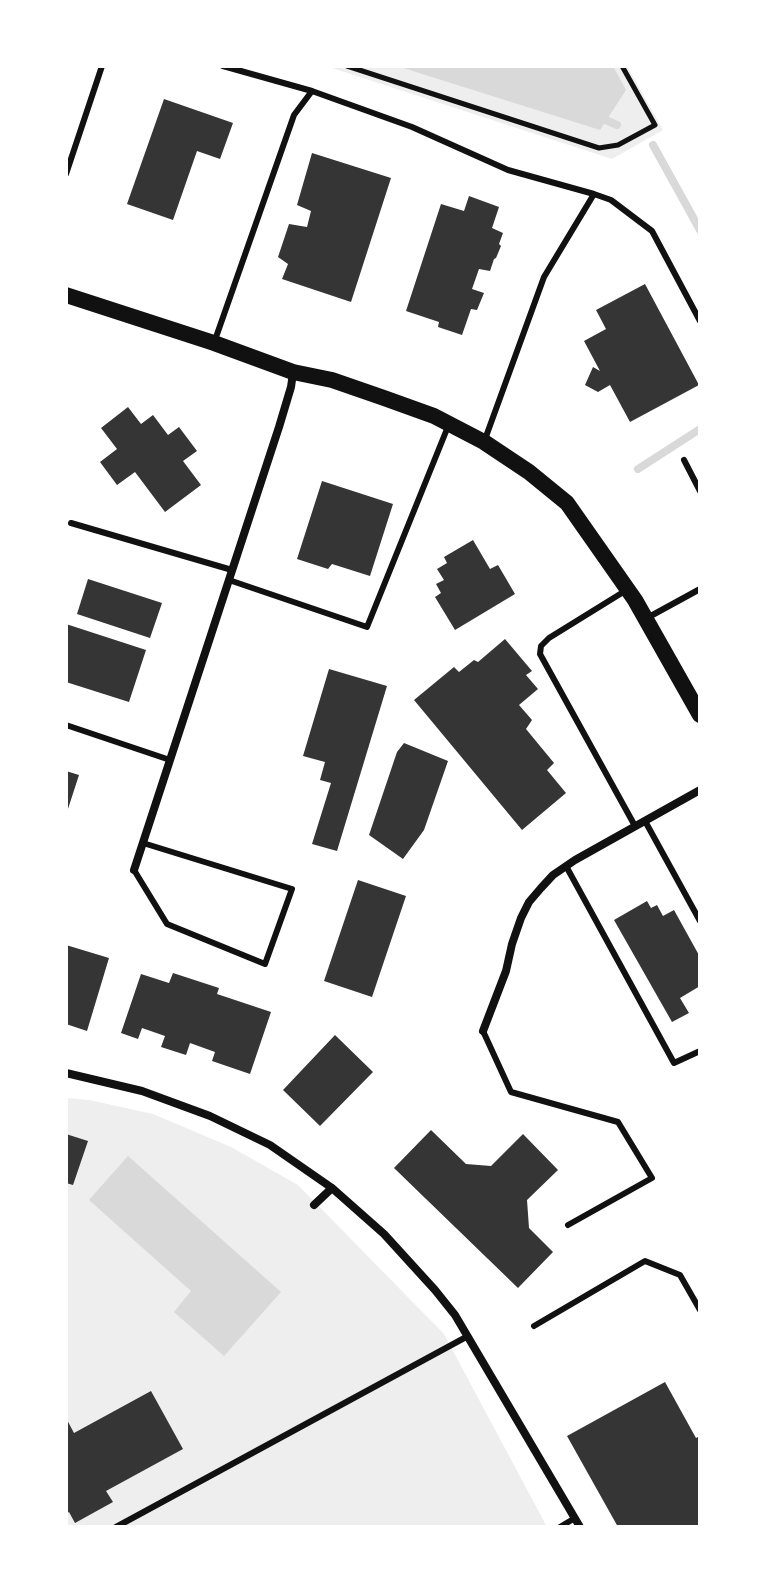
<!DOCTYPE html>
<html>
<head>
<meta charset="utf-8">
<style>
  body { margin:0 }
  #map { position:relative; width:766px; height:1593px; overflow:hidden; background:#fff; font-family:"Noto Sans",sans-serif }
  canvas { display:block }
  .frame { position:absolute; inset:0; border:68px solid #fff; pointer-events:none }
</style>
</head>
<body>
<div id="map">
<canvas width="766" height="1593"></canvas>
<div class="frame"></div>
</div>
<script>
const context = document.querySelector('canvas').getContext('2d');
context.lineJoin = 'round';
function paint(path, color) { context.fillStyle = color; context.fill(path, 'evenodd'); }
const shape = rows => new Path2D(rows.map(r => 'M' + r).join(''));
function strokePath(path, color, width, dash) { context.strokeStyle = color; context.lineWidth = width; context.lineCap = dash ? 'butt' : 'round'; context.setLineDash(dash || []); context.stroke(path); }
const green = shape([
  [326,66,627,66,663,130,612,159],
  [66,1098,89,1100,153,1114,231,1147,298,1185,444,1334,547,1527,66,1527]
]);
const water = shape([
  [397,66,613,66,626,90,600,130],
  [128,1156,281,1292,224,1356,174,1312,191,1291,89,1200]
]);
const stream = shape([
  [601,118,617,125],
  [653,145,700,230],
  [638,469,700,429]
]);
const building = shape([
  [164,99,233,123,220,159,197,151,173,220,127,204],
  [312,153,391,178,351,302,282,279,288,264,278,257,289,224,307,227,311,211,297,205],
  [469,196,499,207,492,228,503,233,499,244,501,246,496,258,494,259,490,271,479,269,472,289,484,293,477,310,471,309,462,335,438,327,439,322,406,311,441,204,464,211],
  [645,284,699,385,630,422,610,385,598,392,585,385,593,367,600,371,584,341,606,329,596,310],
  [128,407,141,424,153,415,168,435,179,427,197,451,183,461,201,485,165,512,135,472,117,485,100,462,117,449,101,428],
  [322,481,393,504,370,576,332,564,328,569,297,559],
  [473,540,490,569,498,565,515,594,455,630,435,597,441,593,436,584,444,580,437,569,447,563,444,557],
  [88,579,162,603,150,638,77,614],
  [66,624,146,650,129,702,66,682],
  [505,639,532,671,526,675,538,689,519,705,532,720,526,729,554,763,547,770,566,793,522,830,414,700,454,667,459,672,474,660,478,662],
  [329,669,387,686,337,851,312,844,331,783,320,780,325,762,303,756],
  [404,743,448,761,424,830,403,859,369,835,397,752],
  [66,771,79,775,67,812,66,812],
  [358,880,406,896,372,997,324,981],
  [647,901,651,908,657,905,663,916,674,910,700,957,700,986,680,998,689,1013,672,1022,614,920],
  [66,945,109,958,87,1031,66,1024],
  [173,973,219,988,217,994,271,1012,250,1074,212,1061,215,1052,190,1043,186,1055,161,1047,165,1036,142,1028,138,1039,121,1033,141,974,169,983],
  [335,1035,373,1072,320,1126,283,1090],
  [431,1130,466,1164,491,1166,523,1134,558,1170,527,1200,529,1228,553,1252,518,1288,394,1168],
  [66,1134,88,1141,73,1185,66,1183],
  [665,1382,696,1438,700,1436,700,1527,618,1527,567,1436],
  [151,1391,183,1449,106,1491,113,1502,75,1523,69,1512,66,1514,66,1418,74,1433]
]);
const path = shape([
  [347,66,599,148,618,145,655,125,622,66]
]);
const service = shape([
  [223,66,312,91,412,127,508,170,594,194,611,200,652,231,700,321],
  [66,174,102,66],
  [215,340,294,115,312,91],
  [484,442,544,277,594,194],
  [684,460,700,491],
  [71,523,232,570],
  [229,580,367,627,449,424],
  [625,591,549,638,541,646,540,654,635,826],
  [647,618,700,589],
  [66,725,170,760],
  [645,821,700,921],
  [566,866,674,1063,700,1051],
  [134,870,167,924,265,964,292,889,143,843],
  [483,1031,511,1092,618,1122,652,1178,568,1225],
  [534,1326,645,1261,680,1275,700,1310],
  [116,1527,468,1336],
  [560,1527,575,1518]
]);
const minor = shape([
  [134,870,279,427,291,387,293,373],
  [483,1031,506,971,512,944,521,918,529,902,541,888,553,875,575,860,700,790],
  [66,1073,142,1091,210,1116,270,1145,332,1188,384,1234,435,1290,455,1315,580,1527],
  [314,1205,332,1188]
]);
const secondary = shape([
  [66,295,214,343,293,372,332,380,384,398,434,416,484,442,529,472,567,503,635,600,700,715]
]);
paint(green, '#eee');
paint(water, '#d9d9d9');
strokePath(stream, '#d9d9d9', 8);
paint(building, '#353535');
strokePath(path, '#111', 5);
strokePath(service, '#111', 6);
strokePath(minor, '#111', 8);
strokePath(secondary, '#111', 16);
</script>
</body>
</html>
